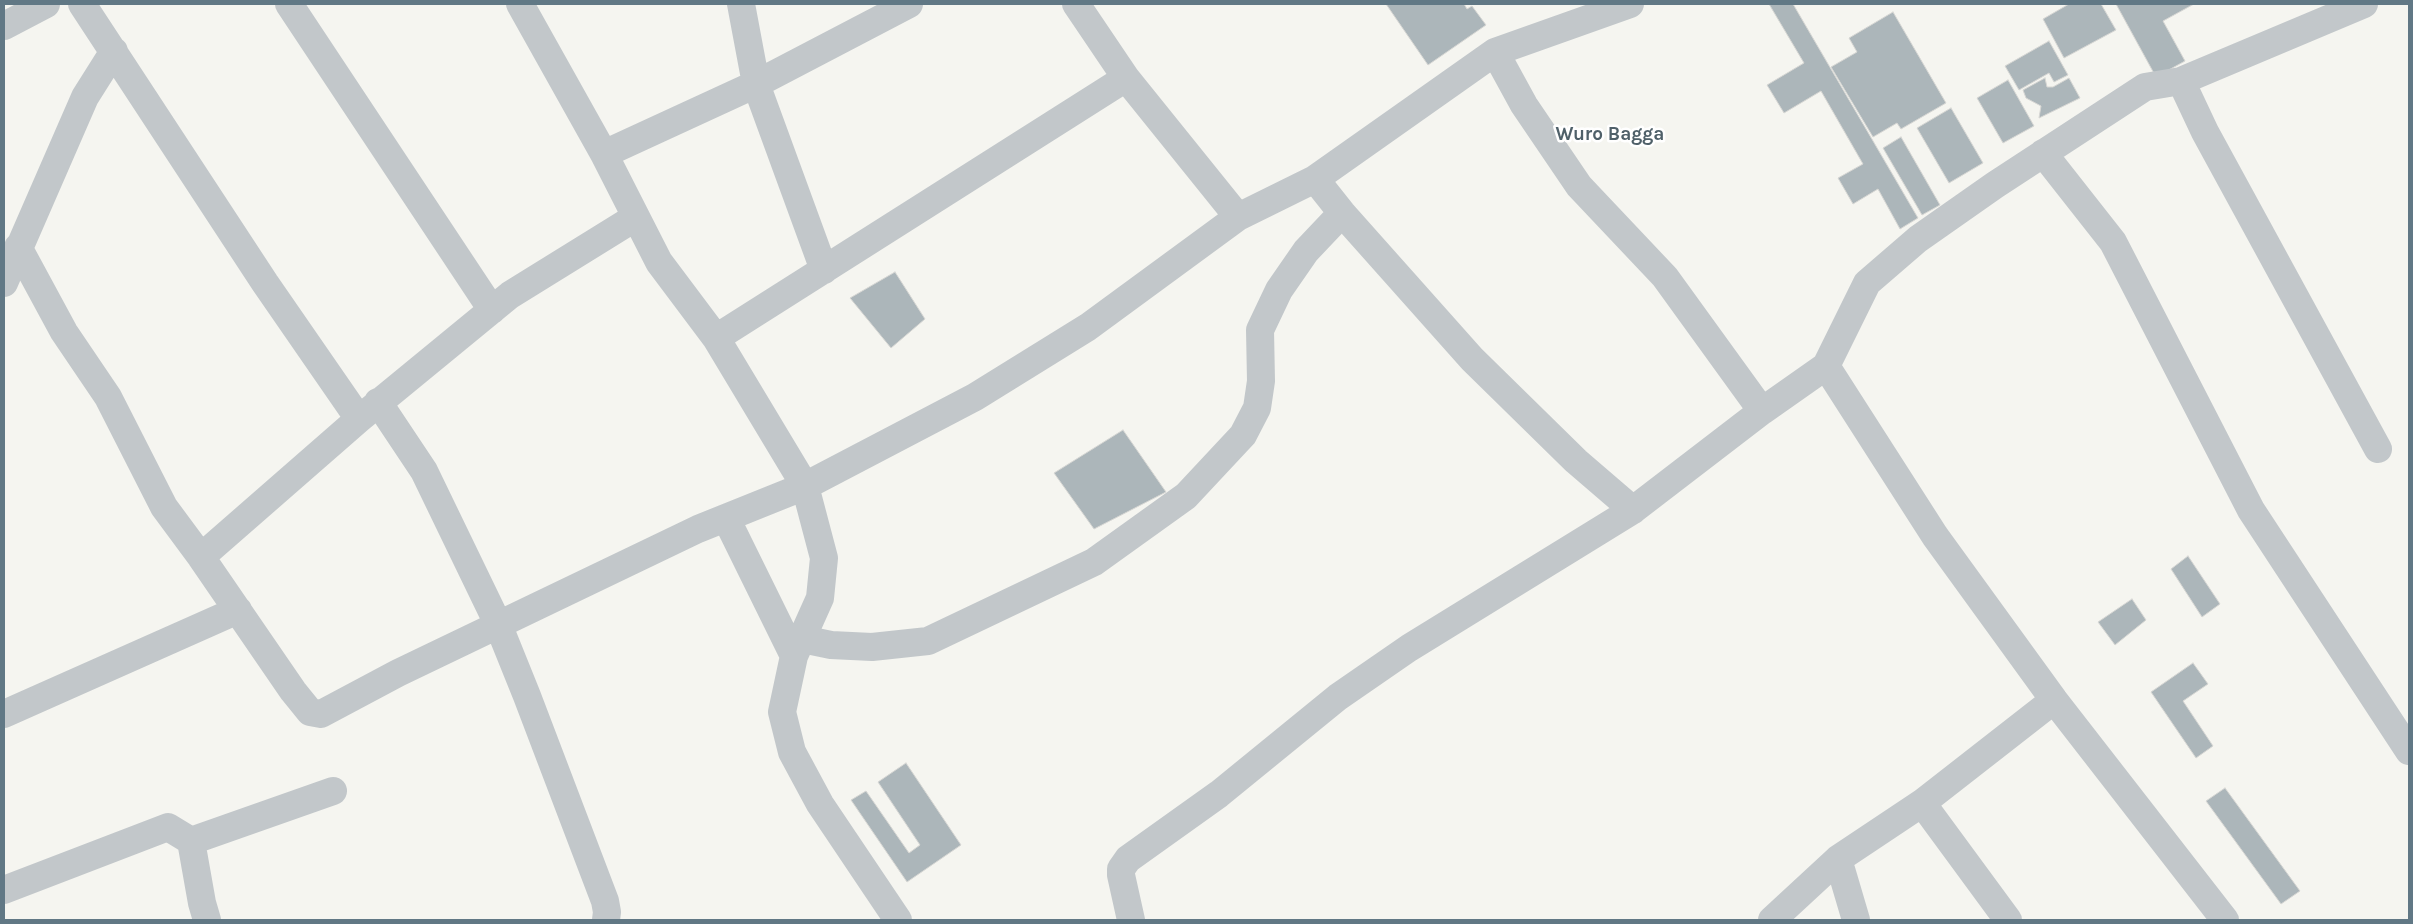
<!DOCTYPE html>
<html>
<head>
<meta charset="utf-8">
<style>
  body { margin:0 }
  #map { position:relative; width:2413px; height:924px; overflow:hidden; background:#f5f5f0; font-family:Karla,sans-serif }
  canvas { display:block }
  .frame { position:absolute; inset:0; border:5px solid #617885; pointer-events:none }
</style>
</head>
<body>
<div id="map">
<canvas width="2413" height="924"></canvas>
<div class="frame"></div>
</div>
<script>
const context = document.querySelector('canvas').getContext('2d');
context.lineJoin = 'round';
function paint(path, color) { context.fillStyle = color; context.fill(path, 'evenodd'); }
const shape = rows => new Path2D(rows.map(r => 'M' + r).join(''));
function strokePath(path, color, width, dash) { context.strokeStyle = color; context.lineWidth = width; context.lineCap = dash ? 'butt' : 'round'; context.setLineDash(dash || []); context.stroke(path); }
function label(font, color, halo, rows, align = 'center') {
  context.font = font + ' Karla,sans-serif'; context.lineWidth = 5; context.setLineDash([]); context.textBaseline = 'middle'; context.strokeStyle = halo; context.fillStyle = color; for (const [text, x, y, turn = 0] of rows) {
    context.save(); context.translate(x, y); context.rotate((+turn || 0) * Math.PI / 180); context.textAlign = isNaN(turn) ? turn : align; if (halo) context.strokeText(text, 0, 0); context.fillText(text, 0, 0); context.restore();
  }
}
const building = shape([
  [1386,4,1464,4,1467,9,1472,6,1486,25,1428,65,1386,4],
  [1769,4,1793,4,1918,218,1900,229,1878,189,1853,204,1838,178,1863,164,1821,91,1784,113,1767,85,1804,63,1769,4],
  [2069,4,2101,4,2116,30,2064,58,2043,19,2069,4],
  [2116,4,2194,4,2163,21,2185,61,2156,77,2116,4],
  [1893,12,1946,103,1901,129,1897,123,1873,137,1831,67,1857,52,1849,38,1893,12],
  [2049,41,2068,75,2054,82,2049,73,2019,90,2005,66,2049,41],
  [2045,78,2047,87,2053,87,2069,78,2080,98,2039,118,2041,106,2026,98,2023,90,2045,78],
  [2008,80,2034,126,2003,143,1977,98,2008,80],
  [1951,108,1983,163,1949,183,1917,128,1951,108],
  [1901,137,1940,205,1922,215,1883,148,1901,137],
  [895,272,925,319,891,348,850,298,895,272],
  [1123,430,1166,492,1094,529,1054,473,1123,430],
  [2188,556,2220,604,2202,617,2171,569,2188,556],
  [2132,599,2146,620,2115,645,2098,622,2132,599],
  [2193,663,2208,684,2183,701,2213,746,2196,758,2151,692,2193,663],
  [906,763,961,845,907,882,851,800,866,791,909,853,920,845,878,782,906,763],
  [2225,788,2300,891,2281,904,2206,801,2225,788]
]);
const street = shape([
  [82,4,265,283,359,419],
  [289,4,492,310],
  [520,4,604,154,659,262,716,338,805,486,824,558,820,598,794,656,782,712,792,752,820,804,898,920],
  [741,4,756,84,824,270],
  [1076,4,1126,78,1238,217],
  [4,26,46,4],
  [1495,52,1524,105,1579,186,1665,277,1762,411],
  [2181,81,2205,132,2378,449],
  [2043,153,2113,242,2251,510,2409,751],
  [604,154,756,84,909,4],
  [1315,179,1342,213,1472,359,1576,461,1633,510],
  [18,247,64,332,108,397,164,507,201,557,293,691,310,712,321,714,398,673,698,529,805,486,975,397,1088,327,1238,217,1315,179,1495,52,1630,4],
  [4,283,85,97,114,51],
  [716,338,1126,78],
  [1826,366,1935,536,2054,700,2225,920],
  [378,402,424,471,498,624,527,696,605,901,607,912,606,920],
  [726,518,794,656],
  [201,557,359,419,510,295,636,217],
  [802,639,831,645,872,647,928,641,1094,562,1186,496,1243,435,1257,408,1261,381,1260,330,1279,290,1306,251,1342,213],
  [4,714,238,610],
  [1922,803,2008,920],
  [191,841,333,791],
  [1838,859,1856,920],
  [4,890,168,827,191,841,202,903,207,920],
  [1131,920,1121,875,1121,869,1128,859,1219,794,1338,697,1409,648,1633,510,1762,411,1826,366,1867,283,1918,239,1995,185,2145,87,2181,81,2364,4],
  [1772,920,1838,859,1922,803,2054,700]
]);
const districtNames = [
  ["Wuro Bagga",1610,135]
];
paint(building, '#acb6ba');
strokePath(building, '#d6d6d3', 1);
strokePath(street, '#c2c7ca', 28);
label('bold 19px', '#4f6069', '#fff', districtNames);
</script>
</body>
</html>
